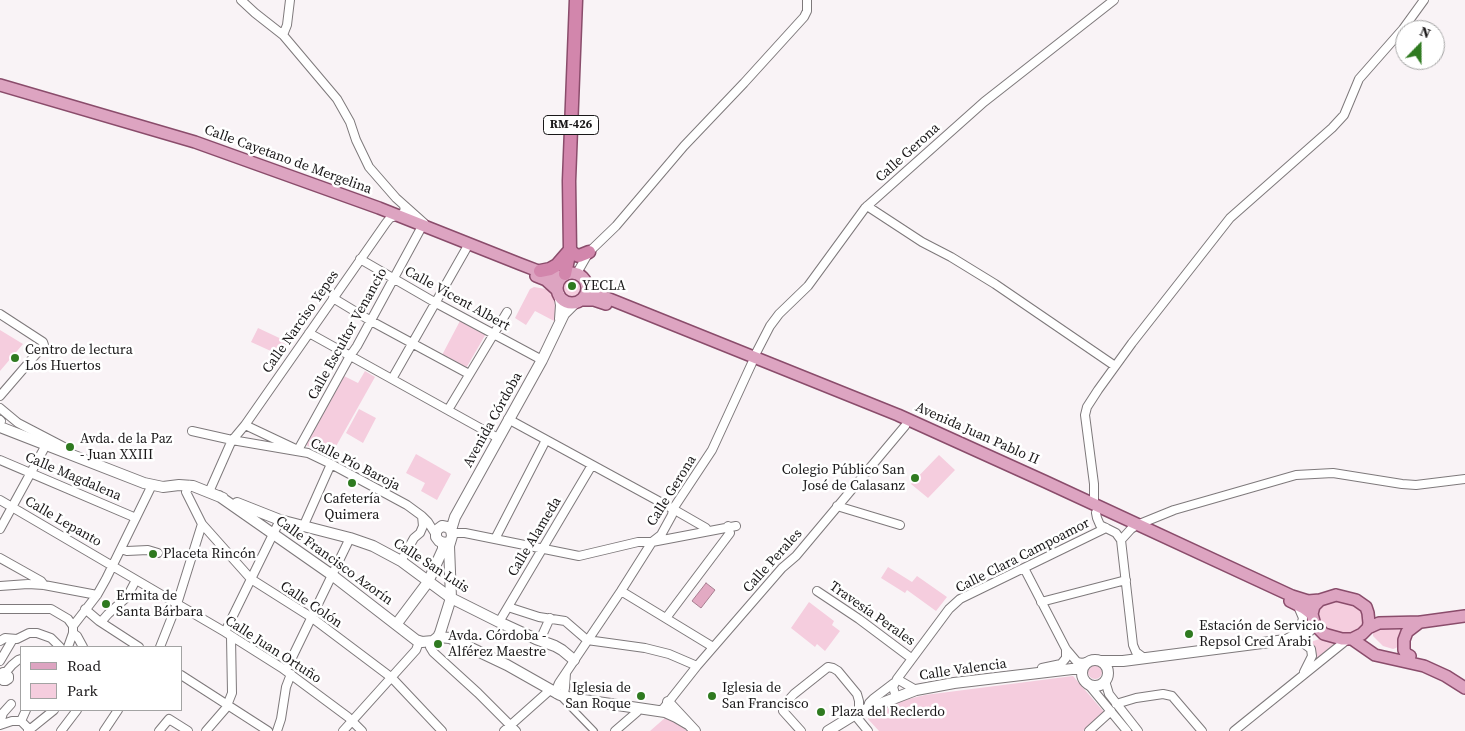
<!DOCTYPE html>
<html>
<head>
<meta charset="utf-8">
<style>
  body { margin:0 }
  #map { position:relative; width:1465px; height:731px; overflow:hidden; background:#f9f3f6; font-family:"Source Serif 4",serif }
  canvas { display:block }
  .legend { position:absolute; left:20px; top:646px; width:162px; height:65px; box-sizing:border-box; background:#fff; border:1px solid #a3a3a3; margin:0; padding:6px 9px; list-style:none; font-size:15px; color:#1a1819 }
  .legend li { display:flex; align-items:center; gap:10px; height:25px }
  .legend b { width:25px; border:1px solid #a3a3a3 }
  .north { position:absolute; left:1395px; top:20px; width:50px; height:50px; box-sizing:border-box; background:#fff; border:1px solid #a3a3a3; border-radius:50%; rotate:22deg; font-size:14px; font-weight:700; line-height:20px; text-align:center; color:#1a1819 }
  .north::after { content:''; display:block; margin:auto; width:18px; height:22px; background:#2f7a20; clip-path:polygon(50% 0,100% 100%,50% 72%,0 100%) }
</style>
</head>
<body>
<div id="map">
<canvas width="1465" height="731"></canvas>
<ul class="legend">
<li><b style="height:6px;background:#dda4c1"></b>Road</li>
<li><b style="height:14px;background:#f5cdde"></b>Park</li>
</ul>
<div class="north">N</div>
</div>
<script>
const context = document.querySelector('canvas').getContext('2d');
context.lineJoin = 'round';
function paint(path, color) { context.fillStyle = color; context.fill(path, 'evenodd'); }
const shape = rows => new Path2D(rows.map(r => 'M' + r).join(''));
function strokePath(path, color, width, dash) { context.strokeStyle = color; context.lineWidth = width; context.lineCap = dash ? 'butt' : 'round'; context.setLineDash(dash || []); context.stroke(path); }
function label(font, color, halo, rows, align = 'center') {
  context.font = font + ' "Source Serif 4",serif'; context.lineWidth = 5; context.setLineDash([]); context.textBaseline = 'middle'; context.strokeStyle = halo; context.fillStyle = color; for (const [text, x, y, turn = 0] of rows) {
    context.save(); context.translate(x, y); context.rotate((+turn || 0) * Math.PI / 180); context.textAlign = isNaN(turn) ? turn : align; if (halo) context.strokeText(text, 0, 0); context.fillText(text, 0, 0); context.restore();
  }
}
const green = shape([
  '561 288a11 11 0 1 1 22 0a11 11 0 1 1-22 0Z',
  [534,287,546,289,553,296,557,309,556,322,535,311,526,325,515,318,530,289],
  [461,319,487,332,465,370,441,357],
  [258,328,290,343,284,357,251,342],
  [0,330,23,344,0,371],
  [365,371,375,377,330,457,306,445,344,376,358,383],
  [359,409,376,418,363,443,346,433],
  [416,454,451,474,437,500,421,491,425,483,406,473],
  [939,455,955,470,928,498,911,484],
  [888,567,912,582,917,576,947,597,936,611,907,590,905,593,881,578],
  [1334,600,1350,603,1361,611,1364,620,1361,628,1351,633,1339,633,1334,632,1322,624,1318,614,1319,609,1322,605],
  [809,602,834,621,832,625,840,631,825,651,817,644,815,647,791,628],
  [1407,627,1401,643,1396,648,1393,649,1383,646,1373,636,1373,632,1377,628],
  [1322,638,1338,644,1310,667,1308,643],
  '1088 672a7 7 0 1 1 14 0a7 7 0 1 1-14 0Z',
  [1073,676,1104,712,1083,731,879,731,868,719,868,715,875,711,900,701,925,695],
  [666,717,680,723,687,731,650,731]
]);
const water = shape([
  [706,583,715,590,701,608,692,601,706,583]
]);
const pedestrian = shape([
  [561,697,594,731]
]);
const minor = shape([
  [241,0,255,13,283,35,337,99,350,122,356,140,369,167,396,198,424,223],
  [283,35,287,25,290,0],
  [867,206,922,242,951,257,995,284,1115,366],
  [360,259,436,303,542,360],
  [577,273,589,252,616,226,684,146,744,83,804,17,807,11,807,0],
  [333,298,371,321,469,374],
  [0,314,43,342,44,345,0,396],
  [309,333,498,438],
  [754,357,770,326,779,314,808,286,865,208,984,102,1114,0],
  [392,379,466,249],
  [0,408,18,423,66,448,68,450],
  [448,410,507,312],
  [508,419,673,509,706,528,707,531],
  [0,420,1,421],
  [245,425,298,450,350,356,357,346,420,230],
  [192,431,232,440,308,453,331,464,407,505,422,516,423,526,420,533,414,538,401,561],
  [0,460,136,518],
  [190,485,186,492,202,524,251,579,311,617,392,678,442,731],
  [209,492,232,440,235,437,245,425,386,223,390,218,402,214,405,210,404,206],
  [0,500,225,632,282,668,348,717,362,731],
  [1094,504,1094,484,1085,415,1087,407,1098,390,1132,343,1230,218,1332,128,1344,115,1359,79,1403,29,1424,0],
  [837,506,900,525],
  [1096,513,1097,518,1100,525,1116,533,1121,540],
  [422,516,428,522,436,535],
  [303,527,331,464],
  [0,529,46,445],
  [452,533,465,533,579,556,638,542,652,542,736,526],
  [495,539,546,440],
  [121,549,127,551,148,550,158,553],
  [0,558,41,581,44,585],
  [1024,568,1066,649,1077,662,1082,663,1087,662],
  [0,586,28,584,44,585,97,595],
  [621,591,713,647],
  [817,591,859,619,911,658],
  [1041,602,1126,580],
  [508,607,539,617,565,621,587,640,645,648,669,654,697,666],
  [0,609,51,609,68,619,73,626,97,595,106,579,152,485],
  [85,609,99,621,139,647],
  [666,618,730,533,728,526],
  [101,622,108,614,127,597,136,580],
  [499,622,592,465],
  [225,632,280,520],
  [73,633,77,636,83,647],
  [1288,638,1295,634,1301,626,1303,618,1297,604],
  [1293,639,1303,643,1311,649,1312,656,1304,672],
  [540,640,550,618],
  [0,641,5,638,17,639,29,633,37,633,51,638,60,647],
  [433,641,430,647,433,652,478,693,516,731],
  [68,647,73,633,73,626],
  [160,647,177,604,202,524],
  [1144,658,1136,652,1133,645,1121,540,1131,529,1137,525,1174,510,1296,475,1333,473,1402,484,1416,485,1465,479],
  [0,661,13,639],
  [1042,668,1061,664,1066,658,1066,649],
  [286,670,350,538],
  [6,672,12,665,18,660,21,659],
  [0,674,3,672,5,672,9,676,9,679,6,681,3,681,0,678],
  [181,675,268,731],
  [897,679,916,690],
  [1105,681,1109,694,1138,731],
  [1089,685,1127,731],
  [557,694,556,690,559,683,621,591,652,542,661,535,672,515,673,509,712,450,752,363],
  [560,695,564,693,565,688,566,673],
  [896,697,893,687,897,679,949,609,960,599,1106,528],
  [1116,704,1136,698,1163,694,1172,696,1202,731],
  [868,708,869,703,873,699,894,683],
  [26,710,21,721,29,729],
  [658,711,663,709,697,666,782,568,796,556,905,426],
  [854,714,868,731],
  [0,723,3,713,11,704],
  [0,725,12,721,21,721],
  [28,731,54,710],
  [61,731,77,710],
  [104,731,118,710],
  [159,731,169,719,188,731],
  [206,731,226,708,232,693,231,637],
  [277,731,281,719,286,687,291,674],
  [343,731,416,650,419,642],
  [504,731,550,690],
  [615,731,637,712,638,708],
  [801,731,783,711,784,705,794,694,828,667,833,668,838,671,857,694,859,701,859,712],
  [1089,731,1111,711],
  [1234,731,1348,639]
]);
const secondary = shape([
  [559,294,561,305,560,319],
  [0,427,144,483,163,487,179,485,193,486,223,498],
  [219,496,332,575,416,640,422,642,433,641,438,637,440,633,451,598,449,546,452,536,451,530,455,517,542,360,564,314,575,303],
  [237,503,280,520,350,538,373,546,401,561,451,598,499,622,536,639,555,646,562,650,574,660],
  [448,542,444,543,439,541,436,537,436,532,438,529,442,526,447,527,451,530],
  [398,626,398,622,428,582,443,549,443,543],
  [438,637,450,638,507,665,560,695,577,699,665,712,676,717,688,724],
  '1082 673a13 13 0 1 1 26 0a13 13 0 1 1-26 0Z',
  [1101,661,1123,661,1293,639,1306,634,1312,628,1313,621],
  [668,702,695,731],
  [828,731,859,712,916,690,954,683,1072,669,1082,669]
]);
const primary = shape([
  [0,85,195,142,379,208,520,264,546,274,561,277],
  '557 288a15 15 0 1 1 30 0a15 15 0 1 1-30 0Z',
  [536,276,546,280,557,290],
  [588,286,595,293,602,296,898,415,1046,482,1292,596,1308,601,1320,600],
  [582,300,594,300,606,304],
  [1336,595,1356,600,1366,607,1368,613,1369,623,1368,628,1362,634,1352,639,1342,639,1324,634,1315,625,1312,614,1314,606,1320,600,1336,595],
  [1290,601,1304,608,1312,614],
  [1368,628,1379,623,1421,622,1465,616],
  [1352,639,1375,655,1424,666,1446,676,1465,688],
  [1410,656,1406,654,1404,650,1404,640,1407,632,1420,622]
]);
const trunk = shape([
  [570,250,574,254,579,256,589,252],
  [540,271,550,269,557,265,570,250],
  [565,274,570,250,569,181,576,0]
]);
const markers = [
  [572,286,5,"#2f7a20"],
  [15,358,5,"#2f7a20"],
  [70,447,5,"#2f7a20"],
  [915,478,5,"#2f7a20"],
  [352,483,5,"#2f7a20"],
  [153,554,5,"#2f7a20"],
  [106,604,5,"#2f7a20"],
  [1189,634,5,"#2f7a20"],
  [438,644,5,"#2f7a20"],
  [641,696,5,"#2f7a20"],
  [712,696,5,"#2f7a20"],
  [821,712,5,"#2f7a20"]
];
const shields = [
  [571,125,55]
];
const shieldNames = [
  ["RM-426",571,125]
];
const streetNames = [
  ["Calle Gerona",908,153,-42],
  ["Calle Cayetano de Mergelina",288,160,20],
  ["Calle Vicent Albert",457,299,29],
  ["Calle Narciso Yepes",301,322,-55],
  ["Calle Escultor Venancio",348,334,-61],
  ["Avenida Córdoba",493,420,-61],
  ["Avenida Juan Pablo II",977,434,24],
  ["Calle Pío Baroja",355,465,27],
  ["Calle Magdalena",73,477,23],
  ["Calle Gerona",672,491,-58],
  ["Calle Lepanto",63,522,30],
  ["Calle Alameda",535,537,-59],
  ["Calle Clara Campoamor",1023,556,-27],
  ["Calle Francisco Azorín",334,561,36],
  ["Calle Perales",773,561,-48],
  ["Calle San Luis",431,566,33],
  ["Calle Colón",311,605,34],
  ["Travesía Perales",872,614,35],
  ["Calle Juan Ortuño",273,650,33],
  ["Calle Valencia",963,670,-8]
];
const poiNames = [
  ["YECLA",582,286],
  ["Centro de lectura",25,350],
  ["Los Huertos",25,366],
  ["Avda. de la Paz",80,439],
  ["- Juan XXIII",80,455],
  ["Colegio Público San",905,470,"right"],
  ["José de Calasanz",905,486,"right"],
  ["Cafetería",352,499,"center"],
  ["Quimera",352,515,"center"],
  ["Placeta Rincón",163,554],
  ["Ermita de",116,596],
  ["Santa Bárbara",116,612],
  ["Estación de Servicio",1199,626],
  ["Repsol Cred Arabi",1199,642],
  ["Avda. Córdoba -",448,636],
  ["Alférez Maestre",448,652],
  ["Iglesia de",631,688,"right"],
  ["San Roque",631,704,"right"],
  ["Iglesia de",722,688],
  ["San Francisco",722,704],
  ["Plaza del Reclerdo",831,712]
];
paint(green, '#f5cdde');
paint(water, '#e3aac3');
strokePath(water, '#a77e90', 1);
strokePath(pedestrian, '#7e797b', 8);
strokePath(minor, '#7e797b', 10);
strokePath(secondary, '#7e797b', 12);
strokePath(primary, '#8a4c6b', 14);
strokePath(trunk, '#8a4c6b', 15);
strokePath(pedestrian, '#fff', 5.5);
strokePath(minor, '#fff', 8);
strokePath(secondary, '#fff', 10);
strokePath(primary, '#dda4c1', 11);
strokePath(trunk, '#d286ac', 12);
for (const [x, y, r, color] of markers) { const dot = new Path2D(); dot.arc(x, y, r, 0, 2 * Math.PI); context.fillStyle = color; context.fill(dot); strokePath(dot, '#fff', 2); }
for (const [x, y, w] of shields) { const box = new Path2D(); box.roundRect(x - w / 2, y - 9.5, w, 19, 4); context.fillStyle = '#fff'; context.fill(box); strokePath(box, '#1a1819', 1); }
label('bold 12px', '#1a1819', null, shieldNames);
label('14px', '#1a1819', '#fff', streetNames);
label('14px', '#1a1819', '#fff', poiNames, 'left');
</script>
</body>
</html>
